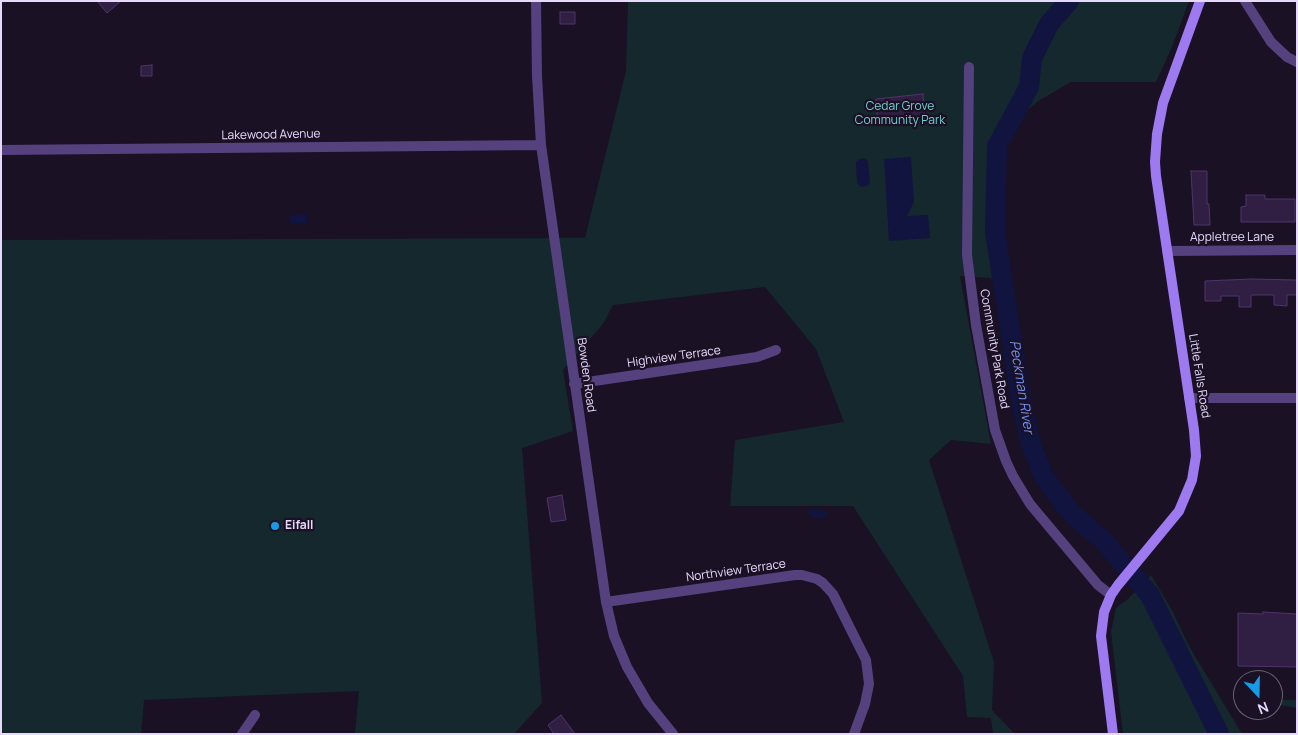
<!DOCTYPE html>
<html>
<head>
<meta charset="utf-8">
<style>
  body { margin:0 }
  #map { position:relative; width:1298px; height:735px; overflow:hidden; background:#1a1124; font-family:Manrope,sans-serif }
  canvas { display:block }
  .frame { position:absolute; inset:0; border:2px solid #e6d9fb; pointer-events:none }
  .north { position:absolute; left:1233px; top:670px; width:50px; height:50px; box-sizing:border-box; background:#1a1124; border:1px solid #6c617a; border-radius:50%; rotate:159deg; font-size:14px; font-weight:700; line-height:20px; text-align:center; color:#e6d9fb }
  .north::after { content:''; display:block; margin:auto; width:18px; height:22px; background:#1999e6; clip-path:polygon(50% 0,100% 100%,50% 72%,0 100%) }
</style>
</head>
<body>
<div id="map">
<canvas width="1298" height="735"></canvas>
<div class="frame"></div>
<div class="north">N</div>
</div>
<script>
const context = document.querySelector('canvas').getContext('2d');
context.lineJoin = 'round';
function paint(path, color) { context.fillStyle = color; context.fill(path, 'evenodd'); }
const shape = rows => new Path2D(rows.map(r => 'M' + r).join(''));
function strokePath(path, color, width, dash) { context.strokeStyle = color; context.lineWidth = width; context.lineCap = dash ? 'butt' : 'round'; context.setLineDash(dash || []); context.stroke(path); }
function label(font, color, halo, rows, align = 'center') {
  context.font = font + ' Manrope,sans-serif'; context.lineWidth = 4.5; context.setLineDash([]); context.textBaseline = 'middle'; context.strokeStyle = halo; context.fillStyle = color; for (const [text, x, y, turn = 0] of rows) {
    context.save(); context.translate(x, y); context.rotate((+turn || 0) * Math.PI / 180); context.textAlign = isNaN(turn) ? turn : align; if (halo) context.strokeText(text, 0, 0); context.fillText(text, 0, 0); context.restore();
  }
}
const green = shape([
  [628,1,1189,1,1172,47,1156,82,1071,82,1040,100,1017,118,1004,152,1002,243,1006,279,960,276,991,444,951,440,929,460,994,662,992,710,1015,734,993,734,991,718,967,717,963,676,853,506,730,506,735,440,844,422,816,349,765,287,613,305,603,324,563,370,573,431,522,448,542,703,514,734,355,734,359,691,144,700,141,734,1,734,1,240,585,238,626,71],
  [1151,575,1172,610,1189,646,1242,734,1123,734,1111,632,1116,608,1129,598],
  [1273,700,1297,700,1297,708,1281,705]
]);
const water = shape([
  [911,157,914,202,907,216,928,215,930,238,889,241,884,159],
  [864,158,868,161,870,182,867,186,861,187,857,183,856,162,859,159],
  [307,214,308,223,290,223,290,215],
  [812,509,824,511,827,513,827,515,824,518,819,517,813,518,807,512]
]);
const river = shape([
  [1069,1,1049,24,1032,58,1029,87,997,146,995,232,1021,400,1030,441,1043,475,1072,514,1104,541,1150,595,1219,734]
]);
const building = shape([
  [97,1,121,1,107,13,97,1],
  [560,12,575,12,575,24,560,24,560,12],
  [152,65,152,76,141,76,141,66,152,65],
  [923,94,925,122,878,125,876,99,923,94],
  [1191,171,1207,171,1207,204,1209,204,1210,225,1194,225,1191,171],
  [1246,195,1265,195,1265,199,1295,199,1295,222,1241,222,1241,207,1246,206,1246,195],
  [1251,279,1297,280,1297,295,1287,295,1287,306,1274,305,1274,295,1251,295,1251,307,1239,307,1239,296,1221,296,1221,301,1205,301,1205,281,1251,279],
  [562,495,566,520,551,522,547,498,562,495],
  [1263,612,1297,614,1297,667,1238,666,1238,613,1263,614,1263,612],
  [561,715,575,734,554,734,548,725,561,715]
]);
const street = shape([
  [536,1,537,76,541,145,606,602,614,636,627,667,648,703,673,734],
  [1245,1,1271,42,1287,57,1297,62],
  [969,67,967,255,976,325,995,430,1006,461,1013,476,1030,504,1098,585,1111,595],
  [1,150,541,145],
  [1167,251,1297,250],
  [574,384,757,357,776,350],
  [1189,398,1297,398],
  [606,602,795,575,802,575,817,579,823,583,833,594,866,660,869,684,865,704,854,734],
  [242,734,255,715]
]);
const secondary = shape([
  [1113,734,1101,636,1104,612,1111,595,1118,585,1179,511,1192,480,1196,456,1194,430,1156,176,1155,162,1157,134,1163,103,1200,1]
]);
const markers = [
  [275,526,5,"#1999e6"]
];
const parkNames = [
  ["Cedar Grove",900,107],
  ["Community Park",900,121]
];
const streetNames = [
  ["Lakewood Avenue",271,135,-1],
  ["Appletree Lane",1232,238],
  ["Community Park Road",994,349,80],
  ["Highview Terrace",674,357,-8],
  ["Bowden Road",586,375,82],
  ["Little Falls Road",1199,376,81],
  ["Northview Terrace",736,571,-8]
];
const poiNames = [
  ["Eifall",285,526]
];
const waterNames = [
  ["Peckman River",1021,387,81]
];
paint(green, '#15282d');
paint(water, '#10143f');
strokePath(river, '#10143f', 20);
paint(building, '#311f43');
strokePath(building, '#4f346d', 1);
strokePath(street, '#55417e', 10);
strokePath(secondary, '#9e7af1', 10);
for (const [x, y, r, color] of markers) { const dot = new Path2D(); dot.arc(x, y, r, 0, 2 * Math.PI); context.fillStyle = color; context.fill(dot); strokePath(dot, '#1a1124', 2); }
label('12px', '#6cd1d4', '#1a1124', parkNames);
label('12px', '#e6d9fb', '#1a1124', streetNames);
label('bold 12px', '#e6d9fb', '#1a1124', poiNames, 'left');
label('italic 14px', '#7292f0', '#1a1124', waterNames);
</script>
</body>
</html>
